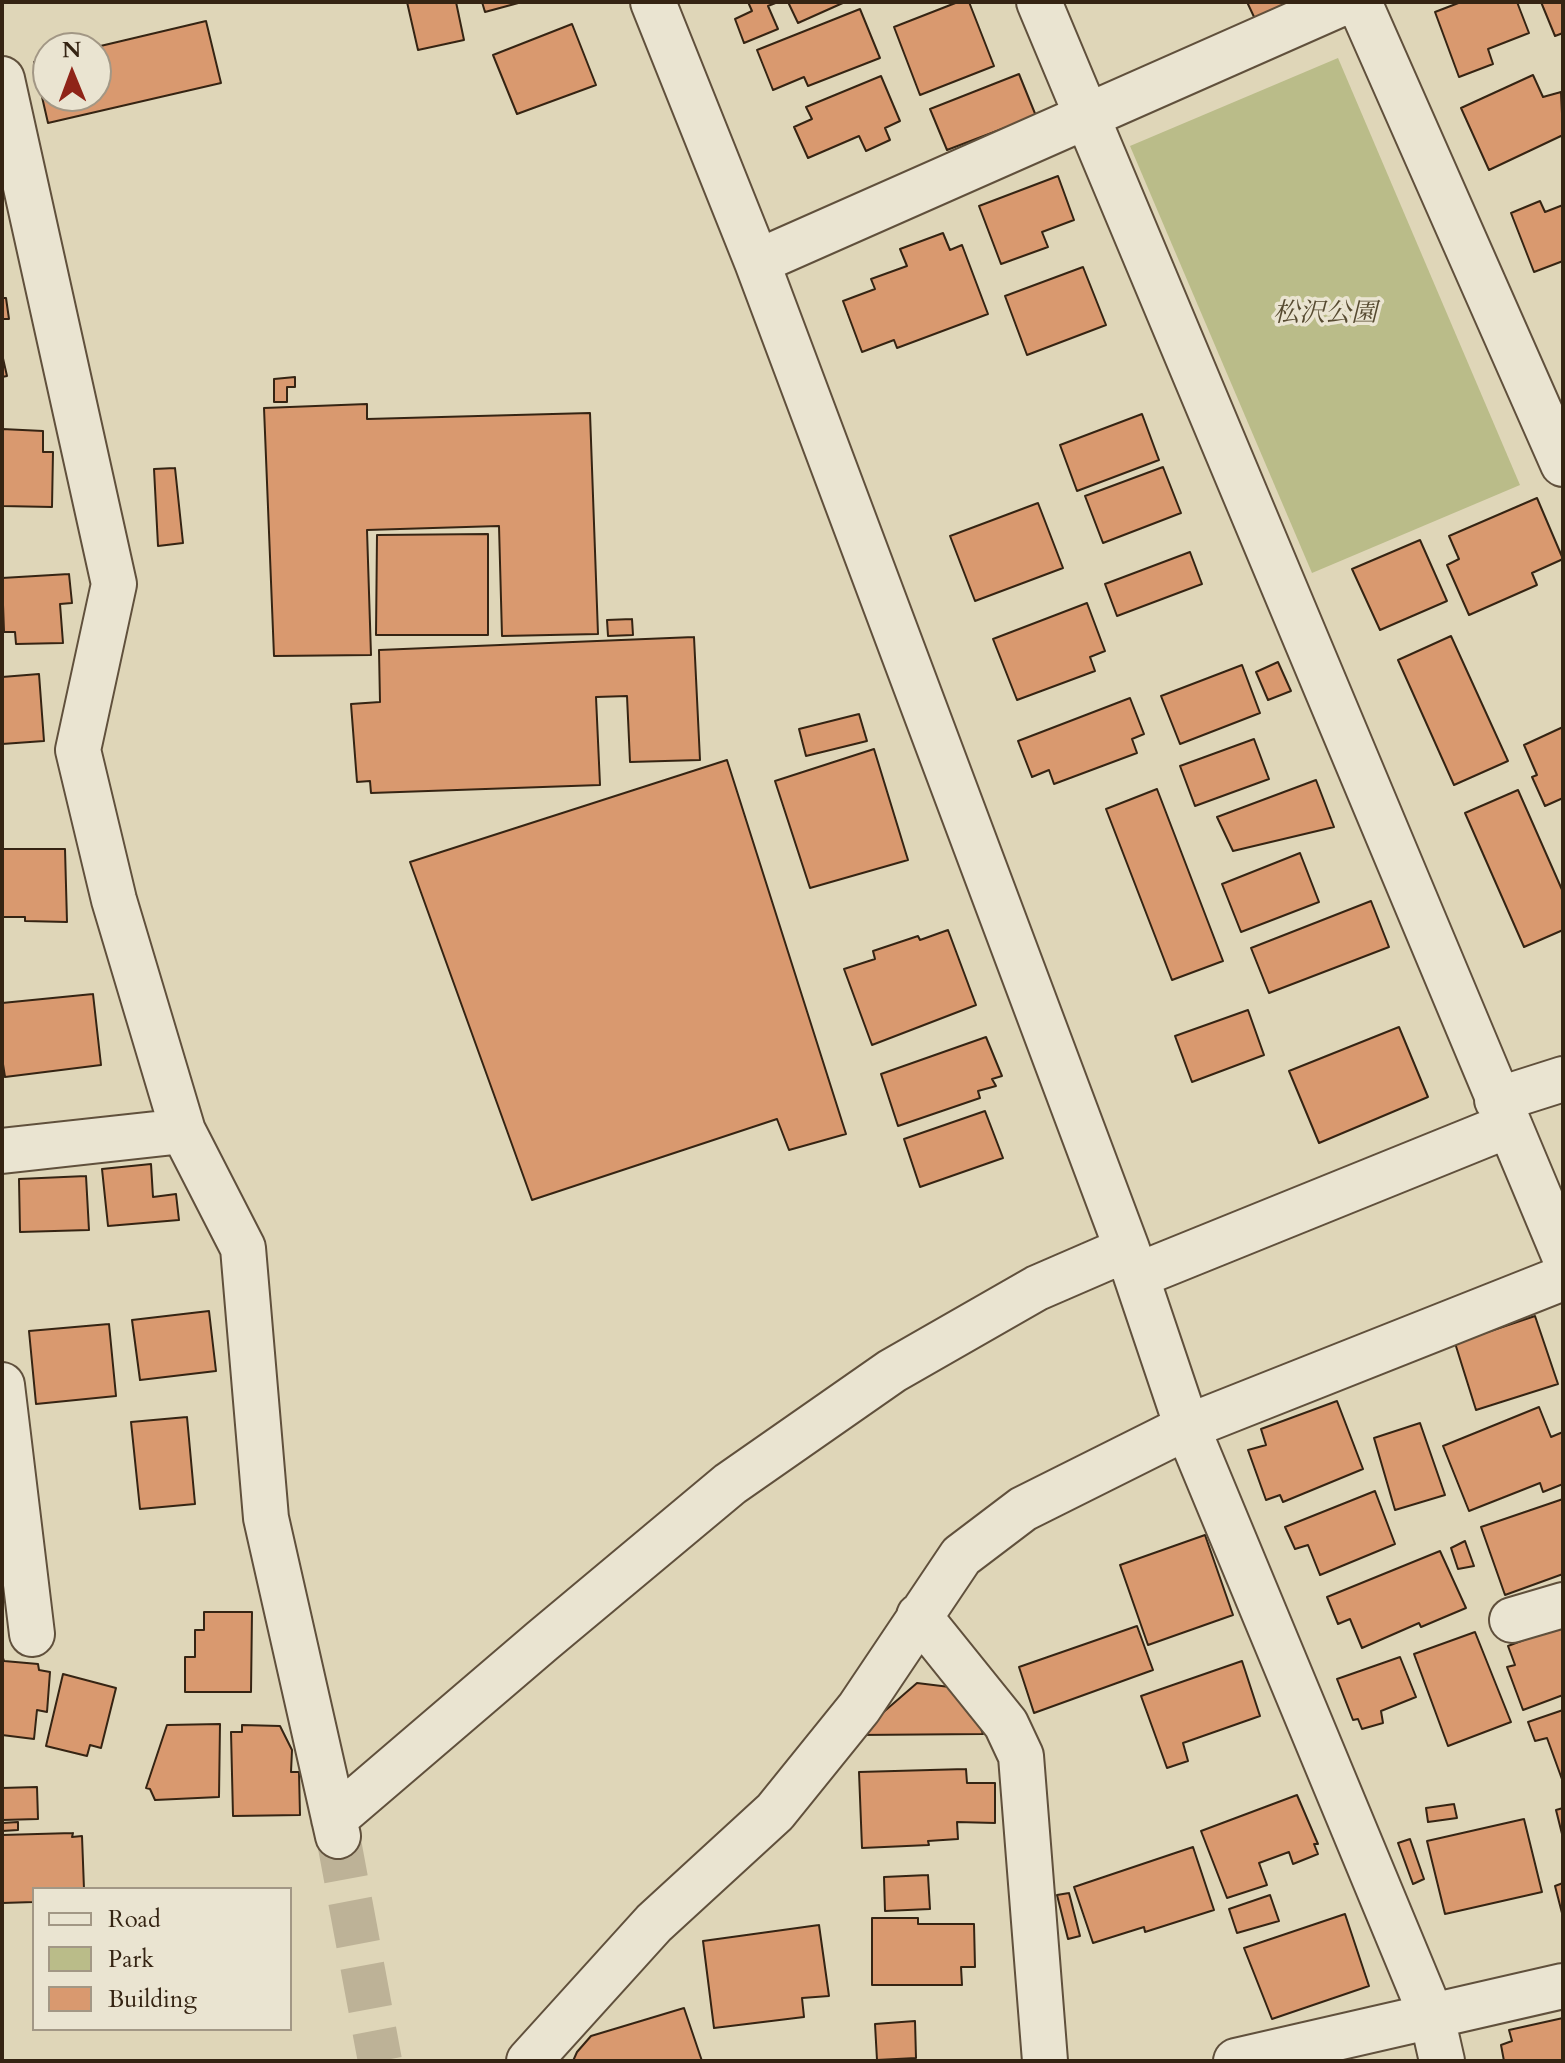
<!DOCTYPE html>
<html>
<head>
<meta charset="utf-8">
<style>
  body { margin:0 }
  #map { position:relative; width:1565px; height:2063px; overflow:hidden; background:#dfd6b8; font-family:Cardo,serif }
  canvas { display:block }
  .frame { position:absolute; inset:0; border:4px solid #352413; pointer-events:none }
  .legend { position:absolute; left:32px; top:1887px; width:260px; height:144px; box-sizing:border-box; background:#eae4d1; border:2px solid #a29785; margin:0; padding:10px 14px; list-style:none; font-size:24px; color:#352413 }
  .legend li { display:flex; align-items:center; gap:16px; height:40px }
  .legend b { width:40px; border:2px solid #a29785 }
  .north { position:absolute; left:32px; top:32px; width:80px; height:80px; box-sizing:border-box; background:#eae4d1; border:2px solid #a29785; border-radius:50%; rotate:359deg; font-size:22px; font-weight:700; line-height:32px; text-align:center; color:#352413 }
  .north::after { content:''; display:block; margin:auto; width:28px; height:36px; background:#8f2418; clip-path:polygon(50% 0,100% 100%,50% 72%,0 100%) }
</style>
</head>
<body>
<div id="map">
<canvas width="1565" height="2063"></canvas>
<div class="frame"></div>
<ul class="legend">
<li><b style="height:10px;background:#eae4d1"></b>Road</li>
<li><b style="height:22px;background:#babc89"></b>Park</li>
<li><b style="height:22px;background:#d9996f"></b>Building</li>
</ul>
<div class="north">N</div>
</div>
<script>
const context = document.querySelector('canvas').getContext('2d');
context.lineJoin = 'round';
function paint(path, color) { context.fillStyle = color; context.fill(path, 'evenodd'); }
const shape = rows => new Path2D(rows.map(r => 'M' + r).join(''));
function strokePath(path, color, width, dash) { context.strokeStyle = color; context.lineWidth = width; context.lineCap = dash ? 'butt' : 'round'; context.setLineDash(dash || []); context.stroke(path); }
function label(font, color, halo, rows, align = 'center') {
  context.font = font + ' Cardo,"Noto Serif JP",serif'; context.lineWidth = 7; context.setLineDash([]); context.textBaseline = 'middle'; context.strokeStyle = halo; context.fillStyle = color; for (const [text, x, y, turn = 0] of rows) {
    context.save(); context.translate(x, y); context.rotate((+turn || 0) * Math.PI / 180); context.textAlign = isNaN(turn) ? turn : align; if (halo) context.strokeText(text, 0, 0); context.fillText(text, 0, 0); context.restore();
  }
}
const green = shape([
  [1338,58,1520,485,1312,573,1130,146]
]);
const building = shape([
  [407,2,456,2,464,40,418,50,407,2],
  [482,2,522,2,485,12,482,2],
  [748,2,778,2,768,6,778,29,744,43,735,19,752,11,748,2],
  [788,2,845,2,798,23,788,2],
  [958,2,969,2,994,66,920,95,894,27,958,2],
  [1247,2,1290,2,1255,19,1247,2],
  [1461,2,1517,2,1529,33,1488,49,1493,64,1459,77,1435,12,1461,2],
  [1541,2,1563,2,1563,33,1555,36,1541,2],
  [860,9,880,58,808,86,804,77,773,90,757,50,860,9],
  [206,21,221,83,48,123,34,62,48,58,48,96,96,96,96,48,92,48,206,21],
  [572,24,596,85,517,114,493,55,572,24],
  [1019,74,1036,116,947,150,930,109,1019,74],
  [1533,75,1543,97,1561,92,1563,135,1489,170,1461,108,1533,75],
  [881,76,900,121,885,128,890,140,866,151,859,136,808,158,794,127,812,119,806,107,881,76],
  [1058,176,1074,220,1042,232,1048,247,1001,264,979,206,1058,176],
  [1540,201,1545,212,1563,205,1563,261,1534,272,1511,213,1540,201],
  [943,233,950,250,962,245,988,314,897,348,894,340,862,352,843,301,875,289,871,279,907,266,900,249,943,233],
  [1083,267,1106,325,1027,355,1005,296,1083,267],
  [2,298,6,298,9,319,2,319,2,298],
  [2,354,7,376,2,377,2,354],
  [295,377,295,387,287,387,287,402,274,402,274,379,295,377],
  [367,404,367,419,590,413,598,634,502,636,499,526,367,530,371,655,274,656,264,408,367,404],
  [1142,414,1159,460,1077,491,1060,445,1142,414],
  [2,429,43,431,43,452,53,452,52,507,2,506,2,429],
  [1163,467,1181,513,1103,543,1085,496,1163,467],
  [175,468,183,543,158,546,154,469,175,468],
  [1537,498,1563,559,1532,573,1537,585,1469,615,1447,565,1459,559,1449,536,1537,498],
  [1038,503,1063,568,975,601,950,536,1038,503],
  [488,534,488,635,376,635,377,535,488,534],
  [1420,540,1447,601,1380,630,1352,569,1420,540],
  [1190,552,1202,584,1117,616,1105,584,1190,552],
  [69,574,72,603,60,604,63,643,16,644,15,632,4,632,2,578,69,574],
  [1087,603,1105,651,1090,657,1095,671,1017,700,993,639,1087,603],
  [632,619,633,635,608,636,607,620,632,619],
  [1451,636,1508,761,1454,785,1398,660,1451,636],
  [694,637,700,760,630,762,627,696,596,697,600,785,371,793,370,781,357,782,351,704,380,702,379,650,694,637],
  [1278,662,1291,691,1268,700,1256,672,1278,662],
  [1242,665,1260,713,1180,744,1161,696,1242,665],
  [39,674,44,741,2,744,2,677,39,674],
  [1130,698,1144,734,1132,739,1137,753,1054,784,1049,770,1032,777,1018,741,1130,698],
  [859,714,867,741,806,756,799,729,859,714],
  [1563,727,1563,798,1545,806,1532,777,1537,775,1524,745,1563,727],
  [1254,739,1269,779,1195,806,1180,766,1254,739],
  [874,749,908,860,810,888,775,781,874,749],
  [727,760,846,1134,789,1150,777,1119,532,1200,410,862,727,760],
  [1316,780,1334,827,1233,851,1217,817,1316,780],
  [1157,789,1223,961,1172,980,1106,809,1157,789],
  [1518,790,1563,892,1563,930,1524,947,1465,813,1518,790],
  [2,849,65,849,67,922,25,921,25,917,2,917,2,849],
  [1300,853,1319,902,1241,932,1222,884,1300,853],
  [1371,901,1389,947,1269,993,1251,948,1371,901],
  [948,930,976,1005,872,1045,844,969,875,959,873,951,918,936,920,940,948,930],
  [93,994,101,1065,5,1077,2,1058,2,1003,93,994],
  [1248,1010,1264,1055,1192,1082,1175,1036,1248,1010],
  [1399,1027,1428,1097,1319,1143,1289,1071,1399,1027],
  [986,1037,1002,1076,992,1079,996,1086,978,1091,980,1098,898,1126,881,1074,986,1037],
  [985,1111,1003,1158,920,1187,904,1139,985,1111],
  [151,1164,153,1197,176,1194,179,1220,108,1226,102,1169,151,1164],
  [86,1176,89,1230,20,1232,19,1179,86,1176],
  [209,1311,216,1371,140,1380,132,1320,209,1311],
  [1535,1316,1558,1384,1476,1410,1455,1343,1535,1316],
  [109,1324,116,1396,36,1404,29,1331,109,1324],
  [1337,1401,1363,1469,1283,1502,1280,1495,1266,1500,1248,1450,1266,1445,1261,1429,1337,1401],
  [1539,1407,1551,1437,1563,1432,1563,1484,1543,1492,1540,1483,1469,1511,1443,1446,1539,1407],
  [187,1417,195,1504,140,1509,131,1422,187,1417],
  [1420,1423,1445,1495,1395,1510,1374,1438,1420,1423],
  [1375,1491,1395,1544,1320,1575,1308,1545,1295,1549,1285,1527,1375,1491],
  [1563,1499,1563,1574,1505,1595,1481,1527,1563,1499],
  [1205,1535,1233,1615,1148,1645,1120,1565,1205,1535],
  [1465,1541,1474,1566,1458,1569,1451,1548,1465,1541],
  [1440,1551,1466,1608,1421,1627,1419,1623,1362,1648,1350,1619,1338,1624,1327,1597,1440,1551],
  [204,1612,252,1612,251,1692,185,1692,185,1657,195,1657,195,1630,204,1630,204,1612],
  [1563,1625,1563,1695,1523,1710,1507,1667,1515,1665,1508,1646,1563,1625],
  [1137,1626,1153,1670,1034,1713,1019,1667,1137,1626],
  [1475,1632,1511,1722,1448,1746,1414,1654,1475,1632],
  [2,1655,4,1661,38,1664,39,1670,50,1672,47,1712,37,1710,34,1739,2,1735,2,1655],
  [1400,1657,1416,1697,1381,1711,1383,1723,1362,1729,1358,1719,1353,1720,1337,1679,1400,1657],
  [1242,1661,1260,1716,1183,1743,1188,1761,1167,1768,1141,1696,1242,1661],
  [63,1674,116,1688,101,1748,90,1745,87,1756,46,1746,63,1674],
  [917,1683,966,1689,983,1734,857,1735,917,1683],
  [1563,1710,1563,1782,1547,1738,1535,1741,1528,1722,1563,1710],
  [220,1724,219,1797,155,1800,150,1789,146,1788,167,1725,220,1724],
  [242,1725,280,1726,292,1750,291,1772,299,1772,300,1815,233,1816,231,1732,242,1732,242,1725],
  [966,1769,967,1783,995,1783,995,1823,957,1822,958,1839,928,1841,929,1845,862,1848,859,1772,966,1769],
  [37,1787,38,1819,2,1820,2,1788,37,1787],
  [1297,1795,1318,1844,1314,1844,1318,1854,1293,1864,1289,1852,1259,1863,1267,1885,1227,1898,1201,1831,1297,1795],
  [1454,1804,1457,1818,1428,1822,1426,1808,1454,1804],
  [1563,1808,1563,1838,1556,1810,1563,1808],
  [1524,1819,1542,1892,1445,1914,1427,1841,1524,1819],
  [18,1822,18,1830,2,1831,2,1823,18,1822],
  [73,1833,72,1837,82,1836,84,1889,34,1889,34,1902,2,1903,2,1835,73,1833],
  [1410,1839,1424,1879,1413,1884,1398,1843,1410,1839],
  [1193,1847,1214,1910,1145,1932,1144,1927,1093,1943,1074,1887,1193,1847],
  [928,1875,930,1909,885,1911,884,1877,928,1875],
  [1563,1883,1563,1917,1555,1886,1563,1883],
  [1069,1893,1080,1936,1068,1939,1057,1895,1069,1893],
  [1270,1895,1279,1921,1237,1933,1229,1909,1270,1895],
  [1345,1914,1369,1986,1272,2019,1244,1948,1345,1914],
  [872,1918,918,1918,918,1924,974,1924,975,1967,961,1967,962,1985,872,1985,872,1918],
  [819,1925,829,1996,802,1998,804,2017,714,2028,703,1941,819,1925],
  [684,2008,702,2061,573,2061,577,2052,591,2036,684,2008],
  [1563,2018,1563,2061,1504,2061,1501,2045,1512,2041,1509,2030,1563,2018],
  [915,2021,916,2058,877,2060,875,2024,915,2021]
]);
const minorTunnel = shape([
  [338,1836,380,2061]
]);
const minor = shape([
  [653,2,757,262,1127,1249,1187,1427,1432,2017,1442,2061],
  [1039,2,1563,1253],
  [1359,2,1563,464],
  [2,79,114,584,78,750,114,900,183,1131,243,1248,266,1518,338,1836],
  [757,262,1345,2],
  [1497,1100,1563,1079],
  [2,1151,183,1131],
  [1136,1276,1509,1125],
  [2,1385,32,1634],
  [919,1616,1006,1724,1021,1756,1045,2061],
  [1512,1620,1563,1605],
  [334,1819,542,1641,730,1484,892,1371,1037,1288,1127,1249],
  [529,2061,654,1923,775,1812,859,1708,961,1556,1023,1509,1187,1427,1563,1278],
  [1236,2061,1563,1986]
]);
const parkNames = [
  ["松沢公園",1325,315]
];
paint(green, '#babc89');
paint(building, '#d9996f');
strokePath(building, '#352413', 2);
strokePath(minorTunnel, '#bdb297', 44, [44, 22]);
strokePath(minor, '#60503c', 48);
strokePath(minor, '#eae4d1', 44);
label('italic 26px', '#564a30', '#eae4d1', parkNames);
</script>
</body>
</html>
